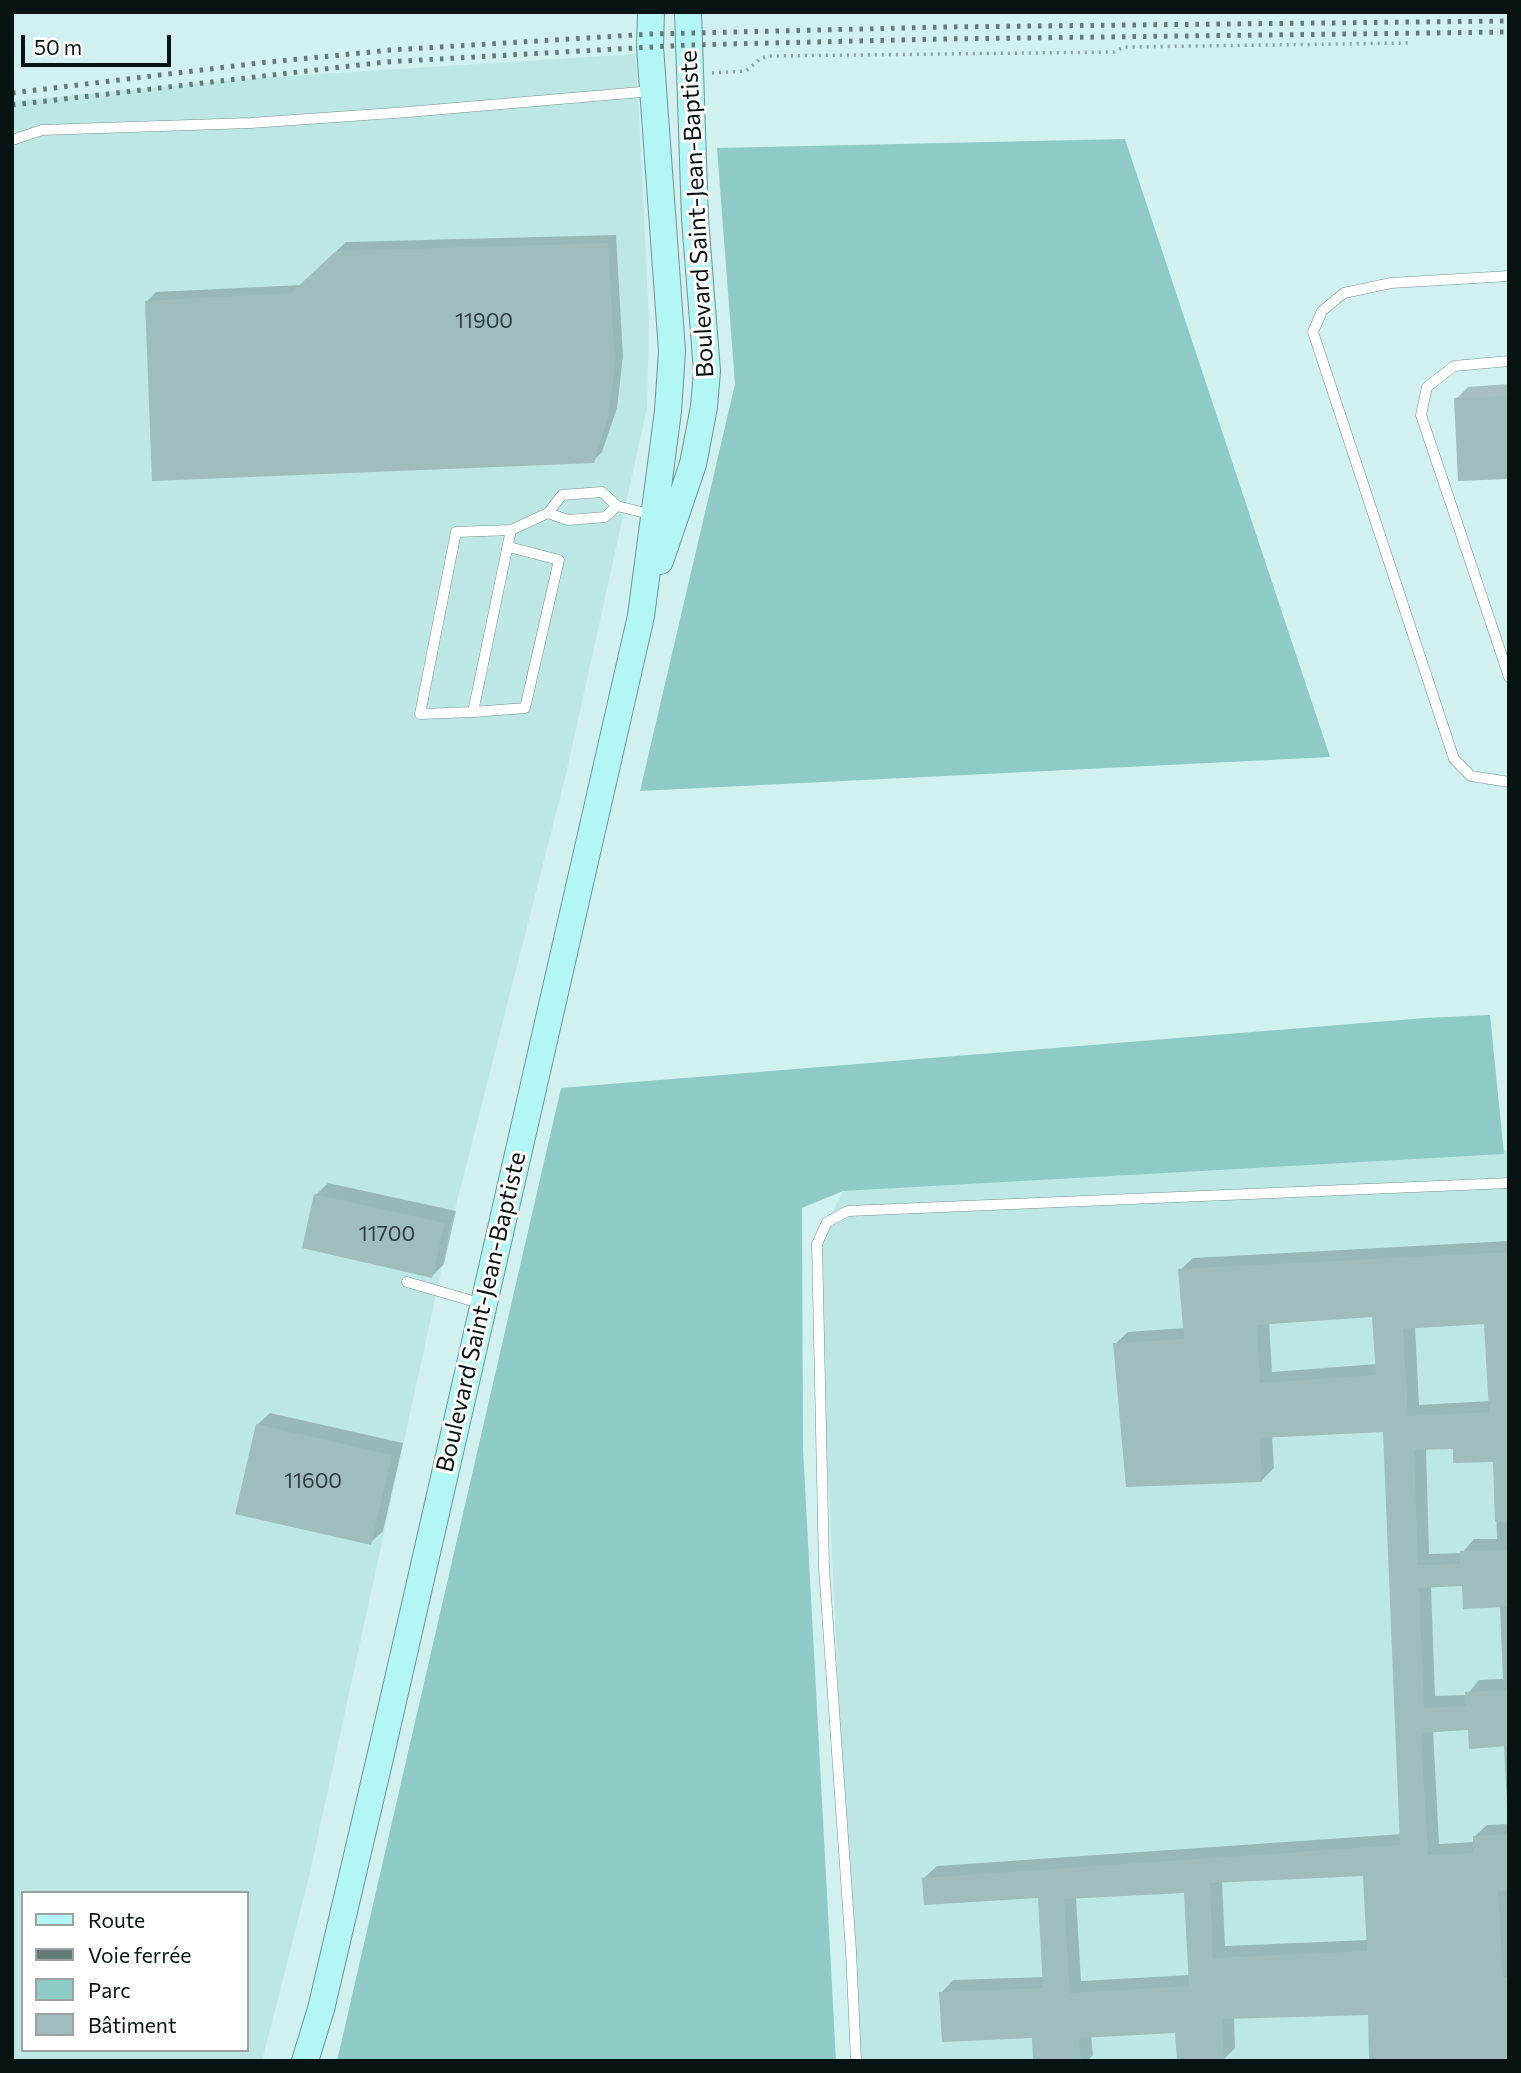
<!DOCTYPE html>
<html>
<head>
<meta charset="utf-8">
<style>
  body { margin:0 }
  #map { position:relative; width:1521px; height:2073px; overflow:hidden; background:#d0f1ef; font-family:Commissioner,sans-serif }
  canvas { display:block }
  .frame { position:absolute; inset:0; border:14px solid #081413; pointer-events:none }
  .legend { position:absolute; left:21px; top:1891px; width:228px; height:161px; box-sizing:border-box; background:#fff; border:2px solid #9ca1a1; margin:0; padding:9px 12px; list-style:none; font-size:21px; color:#081413 }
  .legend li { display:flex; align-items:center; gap:14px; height:35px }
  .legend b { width:35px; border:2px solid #9ca1a1 }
  .scale { position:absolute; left:21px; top:35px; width:150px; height:32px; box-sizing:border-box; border:4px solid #081413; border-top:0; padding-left:9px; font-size:21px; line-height:24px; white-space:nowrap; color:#081413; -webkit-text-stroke:5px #fff; paint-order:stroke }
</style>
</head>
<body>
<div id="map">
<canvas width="1521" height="2073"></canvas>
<div class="frame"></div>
<ul class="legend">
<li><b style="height:9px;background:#b2f7f5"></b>Route</li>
<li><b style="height:9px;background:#647a78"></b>Voie ferrée</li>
<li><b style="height:19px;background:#8ecac6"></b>Parc</li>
<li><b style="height:19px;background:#9ebdbb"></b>Bâtiment</li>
</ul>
<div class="scale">50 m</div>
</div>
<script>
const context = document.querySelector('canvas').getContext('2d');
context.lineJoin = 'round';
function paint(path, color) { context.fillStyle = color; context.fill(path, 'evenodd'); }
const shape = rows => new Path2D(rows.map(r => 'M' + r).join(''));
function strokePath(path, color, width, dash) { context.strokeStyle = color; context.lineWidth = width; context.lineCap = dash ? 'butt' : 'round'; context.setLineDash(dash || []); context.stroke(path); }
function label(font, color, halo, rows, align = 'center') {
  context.font = font + ' Commissioner,sans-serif'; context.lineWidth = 6; context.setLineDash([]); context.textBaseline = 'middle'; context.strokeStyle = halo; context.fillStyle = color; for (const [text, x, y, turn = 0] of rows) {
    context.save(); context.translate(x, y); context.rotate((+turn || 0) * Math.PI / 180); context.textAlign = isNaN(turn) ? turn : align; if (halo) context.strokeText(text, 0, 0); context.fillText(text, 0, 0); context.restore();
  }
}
const built = shape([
  [636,54,649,320,647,408,566,774,452,1221,309,1877,262,2061,12,2061,12,101,257,78],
  [23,1893,247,1893,247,2050,23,2050],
  [1509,1150,1509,2061,850,2061,851,1951,817,1244,843,1191]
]);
const green = shape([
  [1125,139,1330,757,640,791,735,384,717,148],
  [1490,1015,1504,1154,843,1191,802,1208,803,1449,836,2061,337,2061,561,1088,1425,1018]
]);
const shadow = shape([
  [616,235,623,356,617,408,602,452,593,461,147,301,156,292,301,285,346,242],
  [1509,384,1509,477,1456,399,1468,387],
  [328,1183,456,1211,444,1264,432,1276,316,1195],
  [1509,1241,1509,2061,1370,2013,1234,2017,1235,2048,1223,2060,1176,2031,1091,2035,1093,2055,1087,2061,1035,2061,1033,2036,941,1993,953,1980,1044,1977,1039,1897,924,1878,937,1866,1402,1834,1384,1430,1272,1436,1274,1468,1262,1480,1115,1344,1128,1332,1185,1328,1180,1270,1193,1258],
  [1374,1315,1377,1364,1272,1372,1269,1322],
  [1485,1323,1490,1401,1419,1405,1415,1326],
  [1426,1448,1454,1448,1495,1460,1497,1539,1474,1539,1462,1553,1429,1554],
  [1464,1585,1500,1606,1503,1679,1479,1680,1467,1695,1435,1696,1431,1586],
  [1470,1729,1504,1745,1508,1824,1487,1825,1474,1837,1475,1842,1439,1844,1433,1730],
  [1365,1874,1368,1940,1225,1946,1222,1881],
  [1186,1891,1190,1975,1081,1981,1076,1897],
  [270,1413,403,1443,383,1531,370,1543,257,1425]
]);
const building = shape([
  [608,243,615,366,608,418,594,463,152,481,145,301,291,293,336,251],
  [1509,396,1509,479,1458,481,1454,398],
  [314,1194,445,1223,432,1278,302,1248],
  [1509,1252,1509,1522,1495,1522,1493,1462,1453,1463,1453,1449,1414,1450,1418,1565,1460,1564,1460,1551,1509,1550,1509,1607,1463,1609,1462,1586,1419,1588,1424,1708,1466,1706,1465,1692,1509,1690,1509,1746,1469,1749,1468,1730,1421,1733,1428,1855,1473,1853,1473,1836,1509,1834,1509,1890,1498,1891,1503,1977,1509,1977,1509,2061,1369,2061,1368,2015,1222,2019,1224,2061,1177,2061,1175,2033,1079,2038,1081,2061,1033,2061,1032,2038,942,2042,939,1992,1043,1988,1038,1898,924,1905,922,1878,1400,1845,1383,1432,1260,1438,1262,1482,1126,1487,1113,1343,1184,1339,1178,1269],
  [1372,1317,1376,1375,1260,1383,1257,1325],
  [1484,1324,1489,1412,1408,1416,1403,1329],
  [1363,1876,1367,1951,1213,1958,1210,1883],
  [1184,1893,1189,1986,1070,1993,1064,1899],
  [256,1424,392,1455,371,1545,235,1514]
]);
const path = shape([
  [712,73,746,71,761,58,771,56,1114,52,1124,47,1411,43]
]);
const service = shape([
  [12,140,42,130,250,123,408,112,653,91],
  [1509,276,1391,283,1344,293,1322,311,1313,332,1454,759,1471,776,1509,782],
  [1509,361,1454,366,1427,387,1421,415,1509,677],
  [548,513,568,520,605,517,617,506],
  [509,547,559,560,525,708,473,712,511,530,548,513,562,495,602,492,617,506,654,515],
  [473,712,420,714,456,532,511,530],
  [407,1282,483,1304],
  [856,2061,851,1951,824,1568,817,1244,827,1222,848,1211,1509,1183]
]);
const secondary = shape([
  [660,561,693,464,704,407,707,371,695,219,688,12],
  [305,2061,321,2009,380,1758,641,616,668,411,672,351,650,47,651,12]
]);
const rail = shape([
  [12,93,259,63,391,50,651,34,943,27,1509,21],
  [12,105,385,62,688,45,939,39,1509,32]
]);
const numberNames = [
  ["11900",484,321],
  ["11700",387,1234],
  ["11600",313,1481]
];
const streetNames = [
  ["Boulevard Saint-Jean-Baptiste",697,214,-93],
  ["Boulevard Saint-Jean-Baptiste",481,1312,-77]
];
paint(built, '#bde7e5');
paint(green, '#8ecac6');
paint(shadow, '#0003');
paint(building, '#9ebdbb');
strokePath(service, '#73918f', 11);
strokePath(secondary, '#73918f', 28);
strokePath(path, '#89a2a1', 3.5, [2, 5]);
strokePath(service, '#fff', 10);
strokePath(secondary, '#b2f7f5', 26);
strokePath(rail, '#647a78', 5, [3.5, 7]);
label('21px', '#2e3e3d', null, numberNames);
label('24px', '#081413', '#fff', streetNames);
</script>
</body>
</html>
